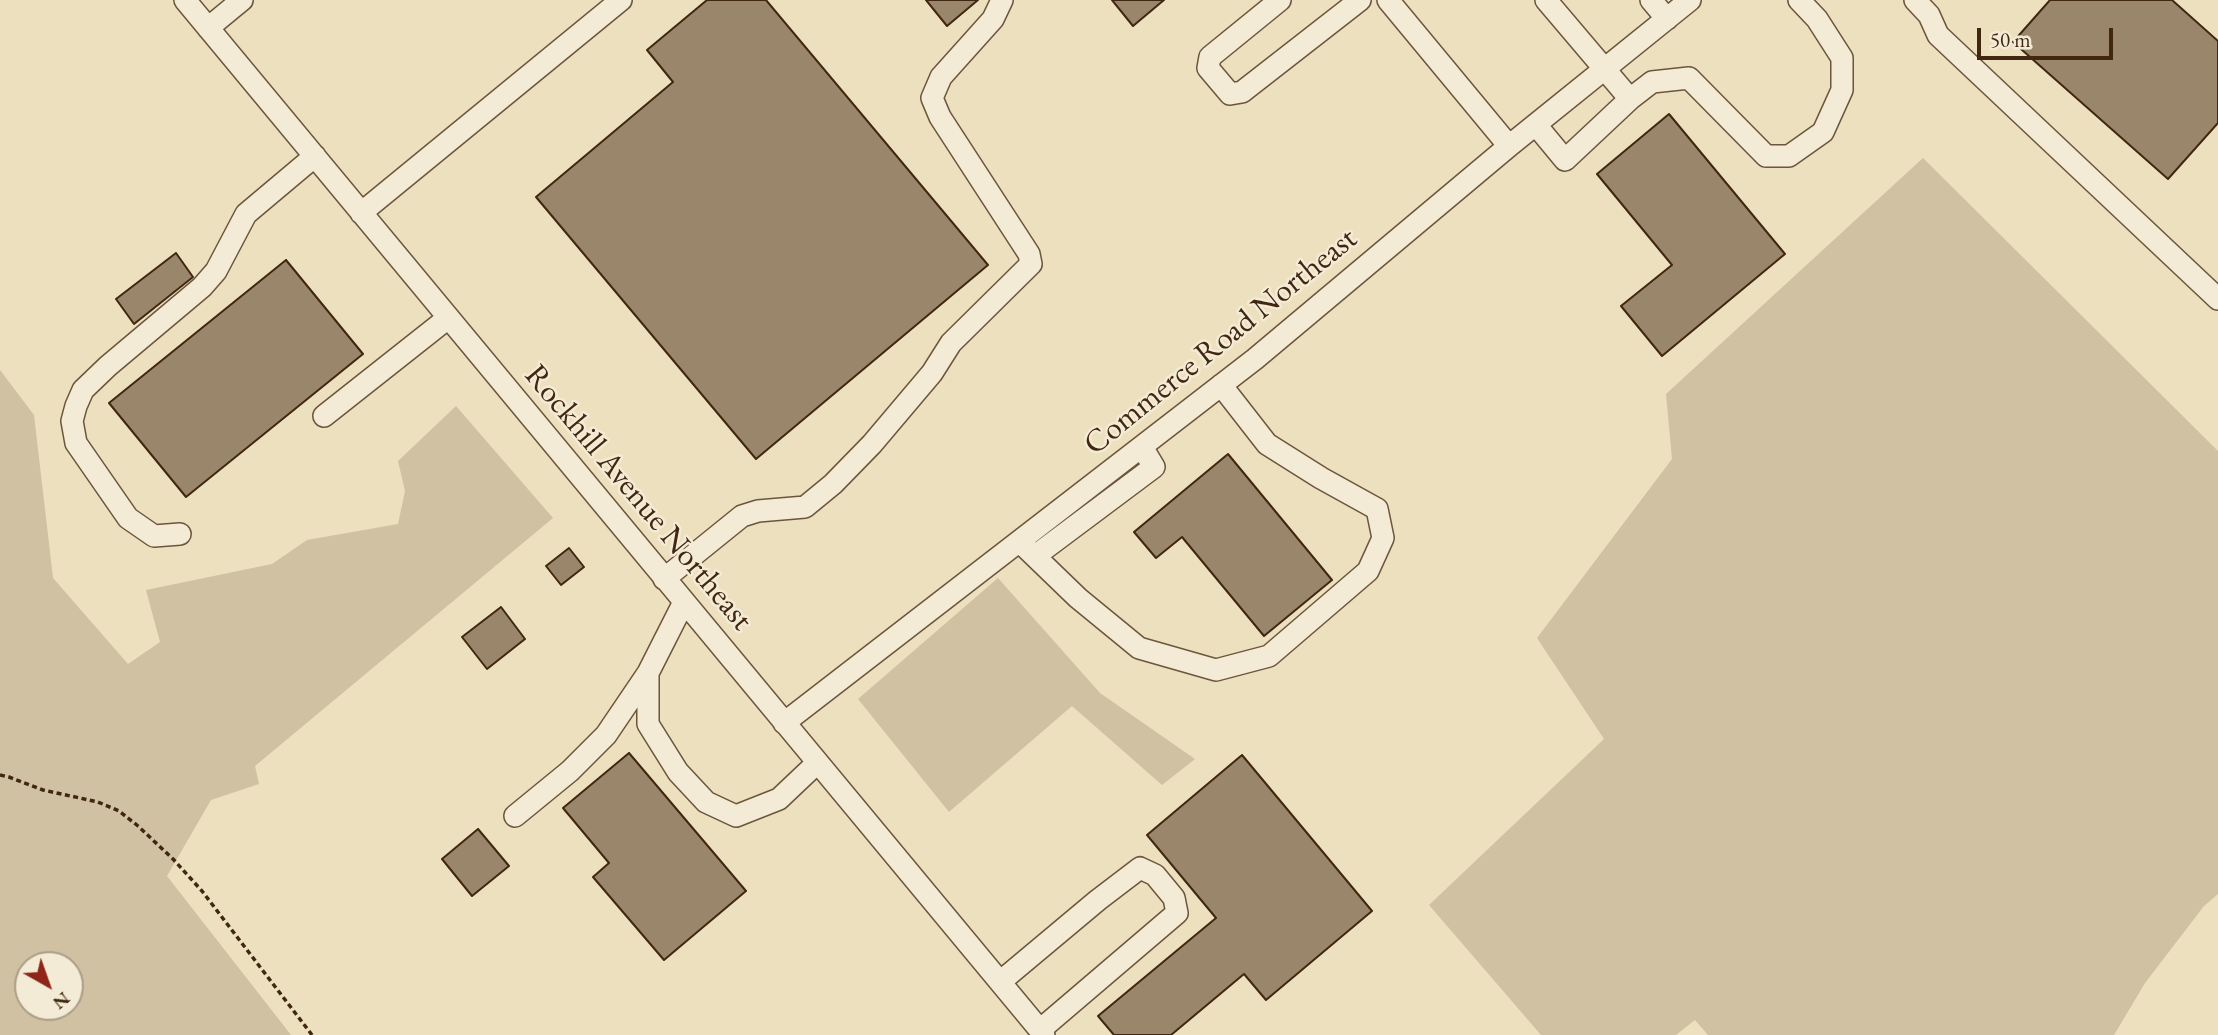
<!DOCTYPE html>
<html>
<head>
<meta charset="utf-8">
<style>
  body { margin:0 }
  #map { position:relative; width:2218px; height:1035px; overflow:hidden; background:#ece0bf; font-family:"EB Garamond",serif }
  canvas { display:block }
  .north { position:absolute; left:14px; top:951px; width:70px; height:70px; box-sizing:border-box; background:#f3ebd5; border:2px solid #ac9d87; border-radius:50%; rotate:140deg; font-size:19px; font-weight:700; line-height:28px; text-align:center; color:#412711 }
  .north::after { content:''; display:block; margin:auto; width:24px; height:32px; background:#8f2418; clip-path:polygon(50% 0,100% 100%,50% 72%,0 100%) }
  .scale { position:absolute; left:1977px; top:28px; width:136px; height:32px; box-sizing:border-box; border:4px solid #412711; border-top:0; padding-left:9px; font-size:21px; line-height:24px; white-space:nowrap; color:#412711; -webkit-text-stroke:5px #f3ebd5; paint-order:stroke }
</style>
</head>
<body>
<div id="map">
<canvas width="2218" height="1035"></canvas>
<div class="north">N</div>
<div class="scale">50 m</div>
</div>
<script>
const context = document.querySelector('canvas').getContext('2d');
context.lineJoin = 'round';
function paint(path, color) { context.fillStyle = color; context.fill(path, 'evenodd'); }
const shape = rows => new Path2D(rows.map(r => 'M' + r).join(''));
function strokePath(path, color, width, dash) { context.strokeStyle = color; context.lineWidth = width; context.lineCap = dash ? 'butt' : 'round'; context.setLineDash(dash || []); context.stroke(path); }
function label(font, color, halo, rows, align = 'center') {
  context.font = font + ' "EB Garamond",serif'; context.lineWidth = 5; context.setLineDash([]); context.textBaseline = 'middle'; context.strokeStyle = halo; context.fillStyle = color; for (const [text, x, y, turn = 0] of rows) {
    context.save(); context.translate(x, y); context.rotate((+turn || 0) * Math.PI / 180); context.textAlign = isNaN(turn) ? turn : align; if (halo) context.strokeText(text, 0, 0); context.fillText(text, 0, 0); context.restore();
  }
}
const green = shape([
  [1923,158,2218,451,2218,894,2204,906,2145,983,2114,1035,1708,1035,1695,1020,1676,1035,1541,1035,1429,905,1604,739,1537,638,1672,459,1666,394],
  [0,370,34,415,53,578,128,664,160,642,146,590,272,564,307,540,398,524,405,491,398,461,456,406,553,518,255,766,259,784,211,800,167,876,291,1035,0,1035],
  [28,965,70,965,70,1007,28,1007],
  [998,578,1100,693,1195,759,1162,785,1072,706,949,812,858,699]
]);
const building = shape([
  [707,0,766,0,988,265,756,459,536,197,673,82,647,50,707,0],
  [926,0,978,0,947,26,926,0],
  [1112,0,1164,0,1133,26,1112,0],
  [2050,0,2172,0,2218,41,2218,123,2168,179,2013,42,2050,0],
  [1669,114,1785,254,1662,356,1621,306,1672,265,1597,174,1669,114],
  [176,253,193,277,134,324,116,299,176,253],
  [286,260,363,354,186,497,109,403,286,260],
  [1228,454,1332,580,1264,636,1182,537,1156,558,1134,532,1228,454],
  [569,548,584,567,561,585,546,566,569,548],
  [501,607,525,639,487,669,462,637,501,607],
  [629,753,746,891,664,960,593,877,609,863,563,808,629,753],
  [1242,755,1372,911,1266,1000,1244,974,1171,1035,1114,1035,1098,1016,1216,918,1147,835,1242,755],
  [478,829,509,866,472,896,442,859,478,829]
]);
const path = shape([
  [0,775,9,777,43,790,98,802,119,811,138,826,173,859,202,891,312,1035]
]);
const minor = shape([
  [185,0,1044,1035],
  [1280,0,1210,57,1208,68,1230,94,1242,92,1360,0],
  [1388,0,1509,146],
  [1651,0,1667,19],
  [1915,0,1929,15,1938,35,2218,299],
  [208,28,242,0],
  [1630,99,1652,82,1689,78,1766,156,1789,156,1823,132,1842,90,1842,58,1817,19,1799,0],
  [1536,125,1565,160,1630,99,1546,0],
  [361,213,621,0],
  [324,416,448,318],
  [180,534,154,536,128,518,76,443,72,421,76,406,83,390,108,366,202,287,216,271,246,214,315,156],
  [1020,542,1078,598,1139,648,1216,670,1269,656,1368,571,1383,538,1377,509,1321,478,1267,444,1221,385],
  [1035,556,1154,467,1142,447],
  [664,579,742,516,758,511,805,507,833,484,872,444,932,373,951,343,1031,264,1029,254,940,117,932,98,941,77,993,19,1002,0],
  [684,602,648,673,648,724,678,772,706,802,736,816,779,799,817,763],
  [784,723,1255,359,1509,146,1690,0],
  [515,816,570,771,606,735,648,673],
  [1000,982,1098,900,1140,868,1155,875,1174,898,1177,913,1040,1030]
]);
const streetNames = [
  ["Commerce Road Northeast",1221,342,-39],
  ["Rockhill Avenue Northeast",638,498,50]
];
paint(green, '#cfc1a1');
paint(building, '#9a876b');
strokePath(building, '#412711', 2);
strokePath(minor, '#6c553c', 24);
strokePath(path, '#412711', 3.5, [5, 3.5]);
strokePath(minor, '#f3ebd5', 21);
label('32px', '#412711', '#f3ebd5', streetNames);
</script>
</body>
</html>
